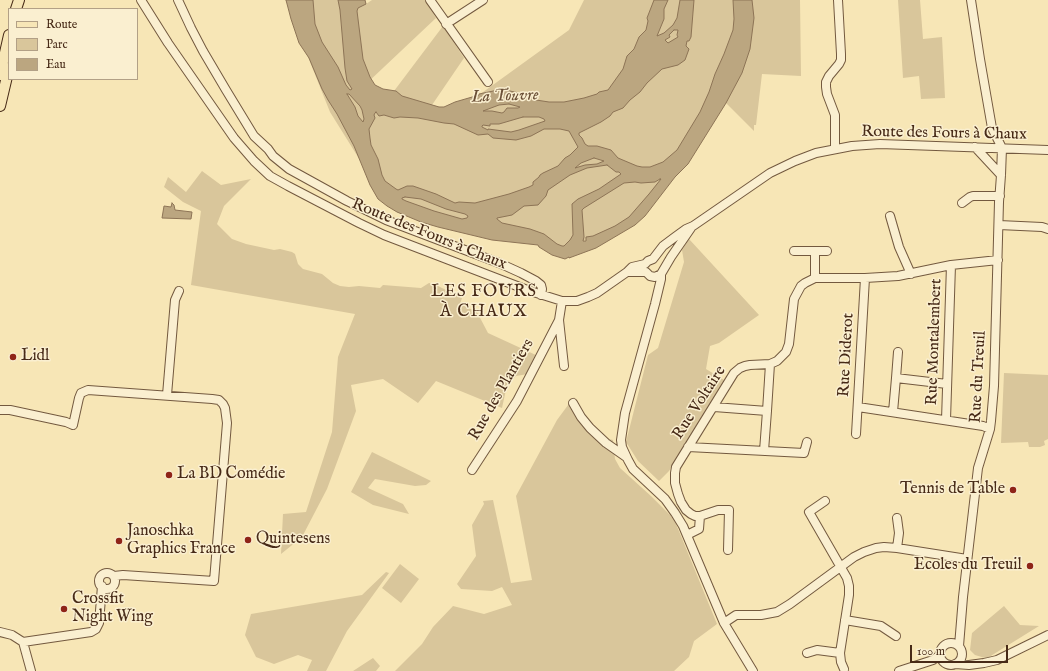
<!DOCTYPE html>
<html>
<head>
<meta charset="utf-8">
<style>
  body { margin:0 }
  #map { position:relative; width:1048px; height:671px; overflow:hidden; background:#f7e6b6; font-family:"IM FELL English",serif }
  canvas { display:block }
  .legend { position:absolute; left:8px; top:8px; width:130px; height:72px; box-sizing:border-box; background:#faefd0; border:1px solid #b2a086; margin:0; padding:5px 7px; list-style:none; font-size:12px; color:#472a17 }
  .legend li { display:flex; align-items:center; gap:8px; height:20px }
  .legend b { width:20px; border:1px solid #b2a086 }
  .scale { position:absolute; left:910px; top:645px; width:98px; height:18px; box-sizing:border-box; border:2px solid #472a17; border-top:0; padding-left:5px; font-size:12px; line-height:14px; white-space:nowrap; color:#472a17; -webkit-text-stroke:3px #faefd0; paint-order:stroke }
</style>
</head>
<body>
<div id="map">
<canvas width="1048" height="671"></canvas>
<ul class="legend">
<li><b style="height:5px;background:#f7e6b6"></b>Route</li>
<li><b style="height:11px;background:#d9c69b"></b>Parc</li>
<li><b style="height:11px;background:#bba680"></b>Eau</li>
</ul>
<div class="scale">100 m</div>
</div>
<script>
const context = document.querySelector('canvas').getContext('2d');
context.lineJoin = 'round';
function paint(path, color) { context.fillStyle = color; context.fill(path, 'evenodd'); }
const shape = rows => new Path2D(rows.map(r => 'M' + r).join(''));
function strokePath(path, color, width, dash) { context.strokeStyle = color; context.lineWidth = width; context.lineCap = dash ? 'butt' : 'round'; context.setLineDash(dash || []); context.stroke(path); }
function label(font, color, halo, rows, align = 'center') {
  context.font = font + ' "IM FELL English",serif'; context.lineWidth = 3; context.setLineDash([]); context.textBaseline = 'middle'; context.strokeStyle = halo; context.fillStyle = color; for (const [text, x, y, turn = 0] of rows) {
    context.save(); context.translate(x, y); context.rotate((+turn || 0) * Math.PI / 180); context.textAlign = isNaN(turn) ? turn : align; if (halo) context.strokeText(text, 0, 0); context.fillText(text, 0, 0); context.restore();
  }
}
const green = shape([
  [287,0,345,0,366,4,372,0,425,0,436,18,366,84,391,95,443,26,464,58,432,105,445,108,479,95,569,30,584,0,800,0,801,76,762,74,756,125,754,125,754,131,726,103,646,206,624,224,563,249,473,230,381,194,330,112,294,22],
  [898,0,920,0,923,39,942,37,945,98,921,99,919,76,903,78],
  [202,171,221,185,251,179,224,206,217,224,232,239,246,244,274,250,280,249,292,252,295,254,298,264,303,269,322,274,333,283,340,286,349,287,359,286,380,288,383,285,421,288,429,283,434,284,462,298,460,304,477,312,488,333,538,356,528,374,516,376,507,385,502,408,436,381,418,403,383,379,351,385,356,411,327,489,302,537,281,554,283,514,306,512,332,432,338,357,355,314,191,285,201,211,183,202,164,187,168,177,186,192],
  [689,239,759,315,719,343,710,346,706,369,724,380,669,471,659,481,638,461,626,442,648,355,658,348,684,262,682,250],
  [1004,373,1048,375,1048,439,1044,441,1045,445,1040,447,1029,447,1028,442,1001,443],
  [574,397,585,418,606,438,613,440,615,459,620,468,651,496,674,519,717,624,694,641,689,657,674,671,395,671,422,644,433,627,453,606,484,614,512,605,502,587,492,591,461,589,457,584,476,556,472,525,484,504,483,501,493,500,511,583,532,580,516,496,557,420],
  [372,452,431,481,426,485,415,486,375,479,368,488,403,504,409,514,373,505,351,492],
  [400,564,419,579,401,603,382,588],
  [386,572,389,573,347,631,326,671,307,671,312,660,298,655,274,664,256,657,245,635,251,614,362,595],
  [1004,606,1020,625,1039,626,989,657,985,658,975,655,970,650,972,633],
  [373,658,380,666,376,671,353,671]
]);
const water = shape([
  [286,0,313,0,315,24,322,42,338,67,346,85,350,90,352,89,347,81,345,68,340,10,338,0,365,0,366,4,358,8,357,11,363,59,370,77,375,85,383,89,396,91,402,96,439,107,444,107,455,102,479,95,479,94,498,90,510,91,523,94,528,95,536,100,549,102,564,102,584,98,597,94,599,92,608,90,623,69,627,56,634,49,639,37,646,30,648,21,647,18,654,0,668,0,664,9,664,19,657,36,664,33,673,25,677,18,680,0,694,0,691,37,689,41,687,41,686,46,689,49,685,60,678,65,662,69,647,83,640,92,630,100,623,108,613,112,610,116,601,122,579,133,579,135,582,138,585,144,588,146,597,146,611,150,618,158,637,166,642,167,650,167,663,162,677,150,700,112,709,92,715,74,724,54,733,30,734,19,733,0,752,0,754,18,750,49,742,73,726,103,688,164,675,177,645,216,635,225,596,248,569,258,569,257,565,259,552,255,539,247,538,245,492,240,438,227,421,222,397,212,387,206,378,199,370,185,354,146,337,114,328,100,322,89,309,58,299,43,291,19,286,0],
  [674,30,678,30,677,35,678,37,668,43,665,40,670,37,669,35,674,30],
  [347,94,349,94,360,106,362,110,364,119,363,122,358,116,355,107,347,94],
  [509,104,520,107,518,108,507,108,504,112,502,113,492,111,483,111,499,105,509,104],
  [376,112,379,116,384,115,394,118,400,117,418,118,444,123,454,124,478,135,488,134,493,138,516,140,531,136,544,129,560,129,569,131,578,147,570,155,565,158,558,166,543,173,540,175,539,177,533,182,533,185,529,187,509,194,475,203,459,202,455,203,436,194,413,186,407,186,398,190,396,189,385,181,382,175,378,159,371,145,370,138,369,129,375,118,374,115,375,113,376,112],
  [523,117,539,117,544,119,545,121,519,130,511,132,488,129,488,130,482,127,482,126,483,125,490,126,490,124,499,124,523,117],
  [594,158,604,161,597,164,585,165,575,168,581,163,594,158],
  [607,165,616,172,619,172,621,174,599,189,578,199,572,204,573,235,570,240,564,246,562,246,557,244,544,234,530,229,502,223,497,219,497,218,512,215,524,206,538,205,546,196,548,190,570,175,587,168,607,165],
  [660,179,661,179,649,194,629,217,615,226,593,236,586,237,586,241,583,241,584,237,582,210,584,208,624,183,635,182,641,183,655,182,660,179],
  [405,197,421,199,446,209,465,214,468,216,467,218,462,219,434,211,406,201,402,199,402,198,405,197],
  [172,203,174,205,175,210,192,212,191,219,162,218,164,206,171,207,172,203]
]);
const minor = shape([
  [141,0,168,43,234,138,254,161,270,176,288,186,359,223,384,235,530,291,562,301,577,301,588,297,597,293,627,272,632,267,645,264,648,261,653,259,663,246,675,237,686,229,693,226,770,173,795,161,816,153,852,146,880,144,1048,150],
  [178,0,191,28,203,51,226,90,254,136,268,149,273,156,289,169,347,201,386,220,499,263,521,273,536,281,541,285,542,289,541,295],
  [430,0,488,82],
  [446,24,483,0],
  [975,147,1001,175],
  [835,149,835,115,827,94,826,87,826,82,829,76,839,64,841,60,841,54,838,0],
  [962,203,970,197,973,196,1000,196],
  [890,216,899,247,911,274],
  [999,225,1042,227,1048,229],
  [794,251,827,251],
  [815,251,815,278],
  [628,272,646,272,650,276,655,277,661,274,671,257,691,228],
  [661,274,661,279,655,304,625,413,621,440,622,447,628,460,633,469,665,499,675,513,683,526,724,623,753,671],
  [559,320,564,366],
  [896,378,898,352],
  [167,395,175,300,179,291],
  [573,403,581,417,590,428,606,443,626,457],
  [714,407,767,411,764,451],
  [858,407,983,426,990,429],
  [0,410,10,410,66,422,73,425],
  [767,411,770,364],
  [893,412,896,378,947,384],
  [946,420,951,265],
  [73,425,79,398,81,393,88,390,212,399,219,400,223,404,225,408,227,423,214,581,123,575,114,576],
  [856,434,865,278],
  [688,447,804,453,807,442],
  [472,470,517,401,559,320,562,301],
  [825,501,809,512,847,578,849,586,849,595,840,653,841,662,844,669],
  [700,516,718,510,729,510,728,550],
  [687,535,699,529,700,516,695,516,691,514,686,510,681,502,678,494,675,483,675,473,676,467,734,373,740,368,745,366,750,365,770,364,777,361,786,352,789,344,794,299,801,286,805,283,815,278,865,278,898,276,951,265,998,260],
  [897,548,899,533,897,518],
  '99 581a8 8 0 1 1 16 0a8 8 0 1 1-16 0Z',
  [845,620,881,626,896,636],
  [724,623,736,615,761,615,777,612,790,604,854,557,864,552,876,548,884,547,897,548,967,559],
  [0,632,12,635,23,642],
  [23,642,91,632,96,629,99,623,102,586],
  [23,642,31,671],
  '940 654a11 11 0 1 1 22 0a11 11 0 1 1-22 0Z',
  [959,646,963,597,978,468,990,429,991,421,994,386,999,202,1001,175,1002,148,992,128,980,59,971,0],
  [807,653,817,650,840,653],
  [955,664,969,665,984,663,997,660,1048,635],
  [899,671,933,660,940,655]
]);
const major = shape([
  [16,9,19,0],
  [0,75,9,35],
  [0,106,9,68]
]);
const markers = [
  [13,357,4,"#8f2418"],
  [169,475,4,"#8f2418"],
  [1013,490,4,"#8f2418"],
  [248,540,4,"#8f2418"],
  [119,541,4,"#8f2418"],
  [1030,566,4,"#8f2418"],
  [64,609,4,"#8f2418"]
];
const streetNames = [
  ["Route des Fours à Chaux",944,134,1],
  ["Route des Fours à Chaux",429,235,22],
  ["Rue Montalembert",935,342,-88],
  ["Rue Diderot",847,355,-87],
  ["Rue du Treuil",979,377,-87],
  ["Rue des Plantiers",502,390,-60],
  ["Rue Voltaire",700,403,-57]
];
const poiNames = [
  ["Lidl",21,357],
  ["La BD Comédie",177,475],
  ["Tennis de Table",1005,490,"right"],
  ["Janoschka",127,532],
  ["Graphics France",127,550],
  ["Quintesens",256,540],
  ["Ecoles du Treuil",1022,566,"right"],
  ["Crossfit",72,600],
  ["Night Wing",72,618]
];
const waterNames = [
  ["La Touvre",505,97,-2]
];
const neighbourhoodNames = [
  ["LES FOURS",484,293],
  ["À CHAUX",484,313]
];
paint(green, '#d9c69b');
paint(water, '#bba680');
strokePath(water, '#8d7456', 1);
strokePath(minor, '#73593f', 10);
strokePath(major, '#472a17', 12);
strokePath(minor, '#faefd0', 8);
strokePath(major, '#f7e6b6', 10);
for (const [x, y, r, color] of markers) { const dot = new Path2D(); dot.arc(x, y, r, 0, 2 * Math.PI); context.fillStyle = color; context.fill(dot); strokePath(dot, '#faefd0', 1.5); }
label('16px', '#472a17', '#faefd0', streetNames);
label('16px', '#472a17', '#faefd0', poiNames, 'left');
label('italic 17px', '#6a4f36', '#faefd0', waterNames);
context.letterSpacing = '1px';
label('17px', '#472a17', '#faefd0', neighbourhoodNames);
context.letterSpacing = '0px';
</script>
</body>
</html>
